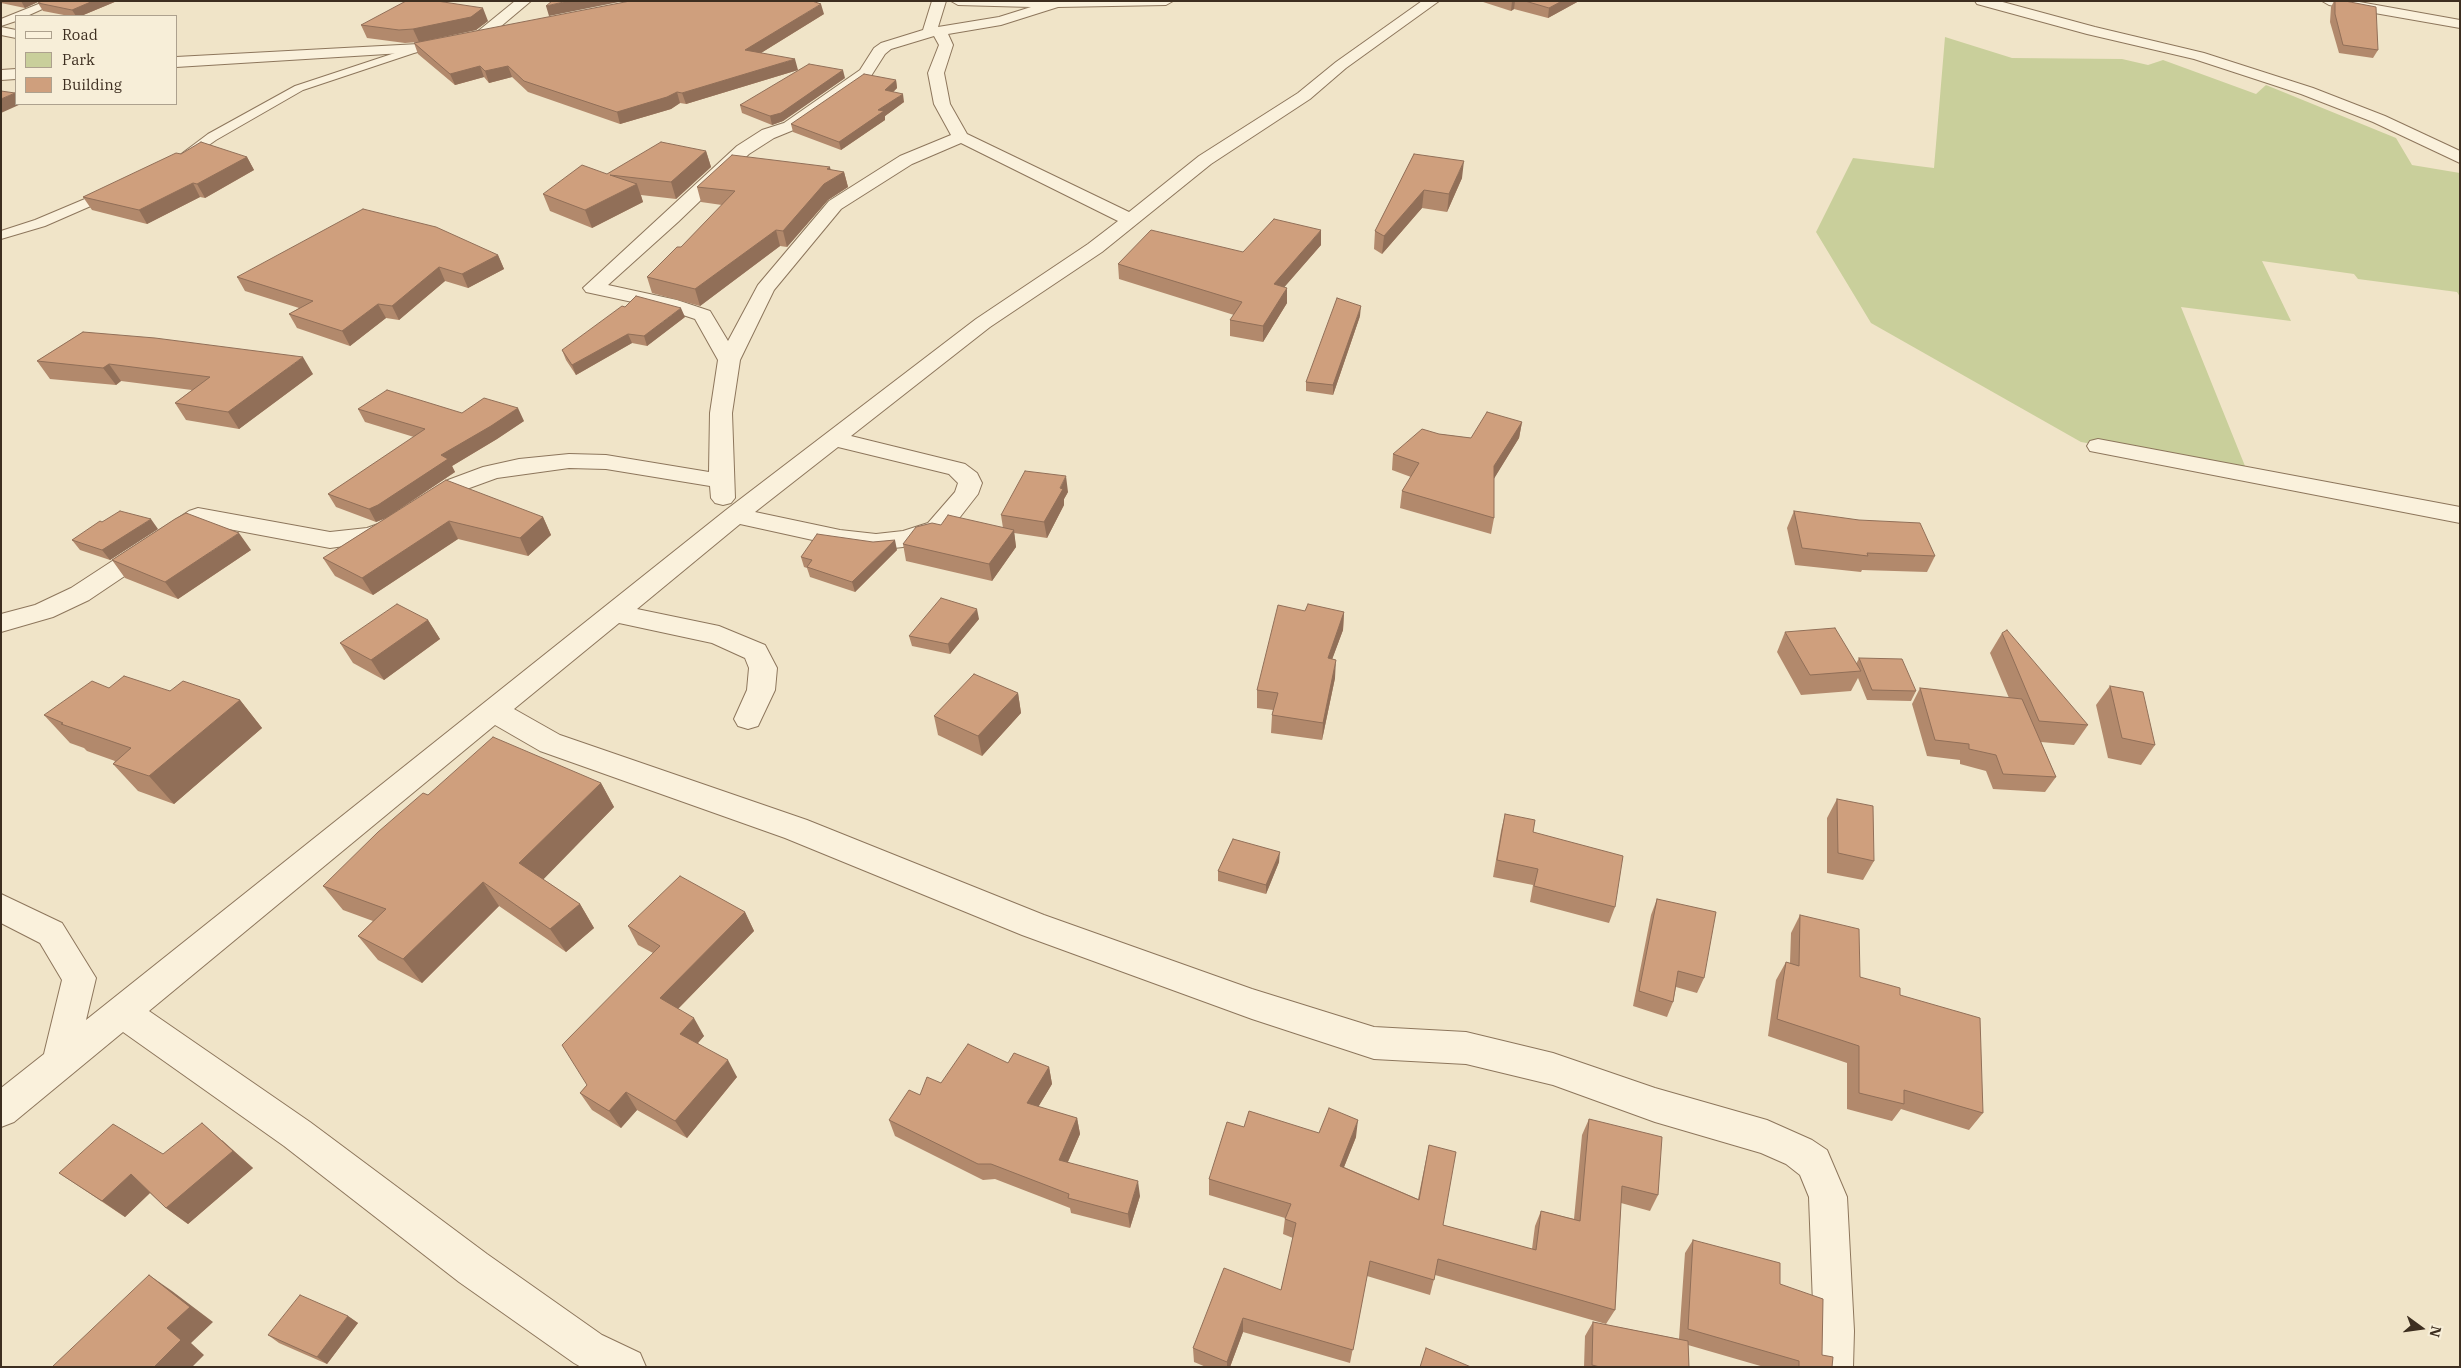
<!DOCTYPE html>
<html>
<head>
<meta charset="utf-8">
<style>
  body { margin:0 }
  #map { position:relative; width:2461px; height:1368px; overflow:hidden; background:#f0e4c8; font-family:"IBM Plex Serif",serif }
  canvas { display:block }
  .frame { position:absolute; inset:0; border:2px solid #3d2e20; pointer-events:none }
  .legend { position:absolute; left:15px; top:15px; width:162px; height:90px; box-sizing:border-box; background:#f7eed8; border:1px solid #ada18e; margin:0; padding:6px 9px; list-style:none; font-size:15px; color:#3d2e20 }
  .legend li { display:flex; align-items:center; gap:10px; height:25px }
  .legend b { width:25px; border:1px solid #ada18e }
  .north { position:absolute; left:2396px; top:1303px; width:50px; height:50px; -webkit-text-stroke:4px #f7eed8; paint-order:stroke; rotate:104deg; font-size:14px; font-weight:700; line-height:20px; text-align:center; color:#3d2e20 }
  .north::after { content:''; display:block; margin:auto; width:18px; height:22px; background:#3d2e20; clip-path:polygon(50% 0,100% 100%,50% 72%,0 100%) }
</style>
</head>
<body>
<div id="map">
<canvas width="2461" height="1368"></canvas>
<div class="frame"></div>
<ul class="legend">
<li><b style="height:6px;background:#faf1dc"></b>Road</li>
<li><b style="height:14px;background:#c9cf9b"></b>Park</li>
<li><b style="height:14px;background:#cf9f7d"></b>Building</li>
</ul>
<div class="north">N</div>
</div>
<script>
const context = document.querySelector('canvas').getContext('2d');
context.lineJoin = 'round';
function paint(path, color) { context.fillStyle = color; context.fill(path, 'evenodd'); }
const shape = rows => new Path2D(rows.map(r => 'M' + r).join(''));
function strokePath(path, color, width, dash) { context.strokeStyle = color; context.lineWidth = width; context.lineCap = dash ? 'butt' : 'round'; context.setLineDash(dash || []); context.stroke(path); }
const green = shape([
  [1945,37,2012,58,2122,59,2148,65,2163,60,2256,94,2266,85,2396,138,2412,165,2460,173,2460,297,2457,292,2358,279,2354,274,2262,261,2291,321,2181,307,2247,471,2081,442,1871,323,1816,232,1853,158,1934,168]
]);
const lane = shape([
  [46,1,60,1,27,16,16,16,16,21,1,26,1,19,46,1],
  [419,45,424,48,423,50,303,90,216,140,186,161,182,162,176,158,208,134,295,86,419,45],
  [111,188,117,192,116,195,45,226,1,239,1,231,35,220,111,188]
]);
const street = shape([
  [515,1,531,1,487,38,477,38,475,35,477,32,515,1],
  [932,1,946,1,938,27,999,17,1031,7,958,5,951,1,1173,1,1166,5,1058,7,1001,25,948,34,953,45,944,73,950,104,967,134,1129,212,1199,156,1298,93,1336,62,1422,1,1439,1,1346,68,1310,99,1211,164,1102,252,990,327,851,436,965,464,977,473,982,483,978,494,946,535,903,547,876,550,840,546,740,524,637,609,719,626,765,645,777,668,775,690,758,726,748,729,738,726,734,719,747,690,749,668,745,658,712,643,619,623,514,709,560,735,807,820,1044,915,1252,989,1374,1027,1466,1032,1553,1053,1655,1088,1767,1120,1812,1140,1827,1150,1847,1197,1854,1331,1853,1367,1812,1367,1814,1331,1809,1197,1800,1175,1786,1164,1761,1153,1655,1122,1553,1085,1466,1064,1374,1059,1252,1019,1022,935,785,838,540,751,495,725,149,1011,310,1122,487,1254,602,1335,640,1353,646,1367,581,1367,574,1363,459,1282,284,1146,123,1032,14,1122,1,1127,1,1088,44,1054,62,980,40,943,1,923,1,894,62,923,96,978,86,1020,726,510,976,319,1088,244,1118,221,961,143,912,164,841,209,774,290,740,360,732,413,735,498,731,503,723,505,715,503,711,498,710,486,606,469,569,468,497,478,464,490,434,510,426,513,418,510,414,505,418,500,448,480,483,467,519,459,569,454,606,455,709,472,710,413,718,360,695,319,665,309,586,292,583,288,737,146,762,130,784,123,860,70,874,48,881,43,923,30,932,1],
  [934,36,939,45,928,73,934,104,951,135,900,156,829,201,758,285,728,341,710,311,677,300,608,285,678,222,749,154,774,138,796,129,871,76,885,54,891,49,934,36],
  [838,447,949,474,958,483,955,492,928,523,903,531,876,534,840,530,755,512,838,447],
  [1975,1,1999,1,2095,27,2204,53,2313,88,2385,116,2460,151,2460,163,2373,122,2301,94,2194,59,2087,34,1977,4,1975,1],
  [2322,1,2354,1,2460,20,2460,28,2329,5,2322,1],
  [1,27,16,30,16,38,1,35,1,27],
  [451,37,456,38,458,41,456,44,419,52,176,67,176,57,419,44,451,37],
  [16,69,16,79,1,80,1,70,16,69],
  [2098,439,2460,507,2460,523,2090,451,2087,446,2090,441,2098,439],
  [198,508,330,532,367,528,392,519,401,521,404,527,401,533,380,541,330,548,202,524,89,600,53,617,1,632,1,614,35,605,71,588,189,511,198,508]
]);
const wall = shape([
  [1,1,40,1,25,8,1,3],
  [117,1,81,16,69,16,43,11,38,3],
  [1480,1,1579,1,1548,18,1514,9,1511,11],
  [2334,1,2345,1,2378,50,2373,58,2339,53,2330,22,2331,7],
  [824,14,761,53,798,70,686,104,680,103,671,109,620,124,528,92,512,77,489,83,484,77,455,85,418,54,414,43,418,42,405,43,367,38,361,25,488,21,476,30,425,41],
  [845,78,783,121,772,125,742,113,740,105],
  [896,80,897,88,893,92,904,102,885,116,885,120,841,150,793,132,791,124],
  [706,151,711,167,676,199,641,195,643,202,592,228,550,211,543,194,607,174],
  [181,154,247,157,254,170,205,198,200,197,147,224,92,210,83,197],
  [1414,154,1462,178,1447,212,1422,208,1382,254,1374,249,1375,231],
  [831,170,844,172,848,187,828,200,787,247,780,246,700,306,652,293,647,277,681,247,722,205,701,202,697,187],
  [1321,245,1284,287,1287,303,1263,342,1230,336,1230,320,1234,315,1119,279,1118,264],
  [498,255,504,269,468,288,445,281,399,320,386,318,350,346,297,328,289,314,299,308,245,291,237,277],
  [1360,316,1333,395,1306,391,1306,382],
  [685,317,647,346,632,343,576,375,566,360,562,350],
  [83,332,313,374,239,429,186,420,175,403,192,390,121,381,116,385,50,379,37,361],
  [358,409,462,413,524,421,497,439,452,466,455,472,387,518,543,517,551,535,528,556,458,539,373,595,335,576,323,558,386,518,376,522,336,507,328,494,414,437,365,422],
  [1522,422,1519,438,1494,478,1494,518,1491,534,1400,508,1402,491,1411,477,1392,470,1393,454,1439,434,1471,438],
  [1068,492,1064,499,1064,505,1047,538,1014,533,1016,547,992,581,906,561,903,544,941,525,1003,528,1001,515],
  [1794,511,1935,556,1927,572,1862,570,1861,572,1795,565,1787,528],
  [102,522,158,529,110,560,80,550,72,540],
  [251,550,178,599,125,578,112,560],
  [897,550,855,592,810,577,807,568,804,567,801,557],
  [1305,611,1344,612,1343,630,1332,659,1335,678,1322,740,1271,733,1272,715,1273,710,1257,708,1257,690],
  [979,619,950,654,912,646,909,636],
  [428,620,440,639,384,680,353,663,340,643],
  [1785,632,1856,664,1859,658,1916,691,1911,701,1867,700,1858,678,1851,691,1801,695,1777,652],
  [2002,633,2088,725,2074,745,2041,742,2056,777,2045,792,1993,789,1986,771,1960,764,1960,760,1927,756,1912,704,1920,688,2009,698,1990,653],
  [2110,686,2155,745,2141,765,2108,758,2096,705],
  [109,688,170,691,240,700,262,728,174,804,138,791,113,764,115,761,87,751,84,748,70,743,44,715],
  [1018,693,1021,713,982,756,938,735,934,716],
  [601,783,614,807,543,879,580,904,594,928,566,952,499,906,422,983,378,960,358,936,373,921,343,910,323,886,428,795],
  [1837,799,1874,861,1863,880,1827,873,1827,818],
  [1505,814,1533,832,1615,907,1609,923,1530,902,1533,885,1493,877,1501,831],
  [1279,862,1266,894,1218,881,1218,871],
  [1657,899,1704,978,1697,993,1676,987,1673,1002,1667,1017,1633,1006,1651,915],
  [745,912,754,931,678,1009,704,1036,698,1043,737,1077,687,1138,637,1110,621,1128,592,1110,580,1093,587,1085,653,953,638,945,628,926],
  [1800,915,1860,977,1900,995,1983,1113,1969,1130,1901,1109,1892,1121,1847,1109,1847,1063,1768,1036,1776,980,1786,962,1790,963,1791,933],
  [1008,1063,1049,1067,1052,1084,1038,1107,1077,1118,1080,1134,1068,1162,1140,1196,1130,1228,1071,1213,1070,1208,995,1179,983,1180,895,1136,889,1120,920,1095,941,1083],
  [1589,1119,1658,1195,1650,1211,1621,1203,1615,1310,1606,1324,1435,1275,1430,1295,1367,1276,1350,1363,1243,1332,1230,1367,1206,1367,1194,1362,1193,1348,1281,1290,1293,1238,1283,1234,1285,1218,1209,1195,1209,1179,1244,1127,1356,1137,1344,1167,1418,1199,1429,1145,1443,1225,1532,1249,1535,1226,1541,1211,1574,1219,1582,1135],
  [222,1140,253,1168,188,1224,166,1208,150,1193,125,1217,59,1173,163,1154],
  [1693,1240,1780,1284,1822,1355,1832,1367,1764,1367,1688,1345,1689,1367,1584,1367,1585,1336,1593,1322,1679,1339,1685,1253],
  [348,1316,358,1323,327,1364,279,1343,268,1335]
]);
const shadedWall = shape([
  [21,1,40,1,25,8],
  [93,1,117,1,81,16,76,16,72,10],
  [568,1,624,1,549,16,546,6],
  [1512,1,1515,1,1514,9,1511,11],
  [1562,1,1579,1,1548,18,1549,8],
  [821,4,824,14,748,61,745,50],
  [483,8,488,21,476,30,419,42,413,29],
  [795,59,798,70,686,104,682,93],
  [480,66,484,77,455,85,450,74],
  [508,66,512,77,489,83,485,71],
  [843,70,845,78,783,121,772,125,770,116],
  [896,80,897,88,886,99,885,90],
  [677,92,680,103,671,109,620,124,617,112],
  [15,93,16,95,16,104,21,104,1,113,1,99],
  [903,94,904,102,885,116,885,120,841,150,839,142,878,110],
  [706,151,711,167,676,199,671,182],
  [247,157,254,170,205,198,197,184],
  [1464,161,1462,178,1447,212,1449,194],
  [830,167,833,179,844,172,848,187,828,200,787,247,783,231,827,169],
  [193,183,200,197,147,224,139,210],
  [637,184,643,202,592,228,585,210],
  [1424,190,1422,208,1382,254,1384,236],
  [776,230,780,246,700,306,695,289],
  [1321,230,1321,245,1274,299,1274,284],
  [498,255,504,269,468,288,462,274],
  [439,267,445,281,399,320,392,306],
  [1287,288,1287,303,1263,342,1263,326],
  [378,304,386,318,350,346,342,331],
  [1361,306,1360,316,1333,395,1333,385],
  [681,308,685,317,647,346,644,336],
  [628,334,632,343,576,375,572,365],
  [303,357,313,374,239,429,228,412],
  [109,364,121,381,116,385,103,368],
  [518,408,524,421,497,439,452,466,455,472,386,518,376,522,369,509,441,455],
  [1522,422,1519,438,1492,482,1494,466],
  [1066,476,1068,492,1064,499,1064,505,1047,538,1044,522],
  [543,517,551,535,528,556,520,538],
  [151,519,158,529,110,560,102,550],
  [449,521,458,539,373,595,362,578],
  [1014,530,1016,547,992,581,989,564],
  [239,533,251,550,178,599,165,582],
  [895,540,897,550,855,592,852,582],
  [977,609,979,619,950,654,948,644],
  [1344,612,1343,630,1326,676,1328,658],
  [428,620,440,639,384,680,371,660],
  [1336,660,1335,678,1322,740,1323,723],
  [1018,693,1021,713,982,756,978,736],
  [240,700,262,728,174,804,149,776],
  [601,783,614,807,535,888,519,863],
  [1280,852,1279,862,1266,894,1266,885],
  [483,882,499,906,422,983,403,959],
  [580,904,594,928,566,952,550,929],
  [745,912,754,931,670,1017,660,998],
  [694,1018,704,1036,690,1052,680,1034],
  [728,1060,737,1077,687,1138,675,1121],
  [1049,1067,1052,1084,1031,1119,1027,1103],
  [626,1092,637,1110,621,1128,609,1111],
  [1077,1118,1080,1134,1062,1175,1059,1160],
  [1358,1120,1356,1137,1338,1182,1340,1166],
  [202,1123,253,1168,188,1224,166,1208],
  [131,1174,153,1190,125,1217,102,1201],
  [1138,1181,1140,1196,1130,1228,1128,1214],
  [149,1275,172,1291,213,1322,191,1343,204,1355,192,1367,154,1367,167,1328],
  [348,1316,358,1323,327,1364,317,1357],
  [1243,1318,1243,1332,1230,1367,1227,1367,1227,1362]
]);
const building = shape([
  [42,1,93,1,72,10,38,3,42,1],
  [406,1,437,1,483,8,471,17,413,29,399,30,361,25,406,1],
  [552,1,568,1,546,6,552,1],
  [630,1,812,1,821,4,745,50,795,59,682,93,677,92,667,97,617,112,524,81,508,66,485,71,480,66,450,74,414,43,630,1],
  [1525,1,1562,1,1549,8,1525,1],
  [2335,1,2345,1,2376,7,2378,50,2343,45,2335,14,2335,1],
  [809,64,843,70,781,113,770,116,740,105,809,64],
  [864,74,896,80,885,90,903,94,878,110,884,111,839,142,791,124,864,74],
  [1,91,15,93,1,99,1,91],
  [201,142,247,157,197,184,193,183,139,210,83,197,176,153,181,154,201,142],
  [661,142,706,151,671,182,610,175,637,184,585,210,543,194,582,165,607,174,661,142],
  [1414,154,1464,161,1449,194,1424,190,1384,236,1375,231,1414,154],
  [732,155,830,167,827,169,844,172,824,184,783,231,776,230,695,289,647,277,677,247,681,247,735,191,697,187,732,155],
  [363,209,436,227,498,255,462,274,439,267,392,306,378,304,342,331,289,314,313,301,237,277,363,209],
  [1274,219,1321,230,1274,284,1287,288,1263,326,1230,320,1242,302,1118,264,1151,230,1243,252,1274,219],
  [636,296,681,308,644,336,628,334,572,365,562,350,622,306,625,307,636,296],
  [1337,298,1361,306,1333,385,1306,382,1337,298],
  [83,332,155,338,303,357,228,412,175,403,210,377,109,364,103,368,37,361,83,332],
  [387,390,462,413,484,398,518,408,491,426,441,455,448,459,378,505,369,509,328,494,425,429,358,409,387,390],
  [1487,412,1522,422,1494,466,1494,518,1402,491,1419,463,1393,454,1422,429,1439,434,1471,438,1487,412],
  [1025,471,1066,476,1060,488,1063,489,1044,522,1001,515,1025,471],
  [446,480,543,517,520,538,449,521,362,578,323,558,446,480],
  [120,511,151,519,102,550,72,540,100,521,102,522,120,511],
  [1794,511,1859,520,1920,523,1935,556,1867,553,1868,556,1802,548,1794,511],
  [186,513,239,533,165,582,112,560,175,519,186,513],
  [948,515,1014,530,989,564,903,544,916,527,932,523,941,525,948,515],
  [817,534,873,542,895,540,852,582,807,567,812,560,801,557,817,534],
  [941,598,977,609,948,644,909,636,941,598],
  [397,604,428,620,371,660,340,643,397,604],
  [1308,604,1344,612,1328,658,1336,660,1323,723,1272,715,1278,693,1257,690,1278,605,1305,611,1308,604],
  [1835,628,1861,671,1810,675,1785,632,1835,628],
  [2007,630,2088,725,2039,721,2002,633,2007,630],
  [1859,658,1902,659,1916,691,1872,690,1859,658],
  [974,674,1018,693,978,736,934,716,974,674],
  [124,676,170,691,183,681,240,700,149,776,113,764,131,748,61,724,63,723,44,715,92,681,109,688,124,676],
  [2110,686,2143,692,2155,745,2122,738,2110,686],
  [1920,688,2022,699,2056,777,2003,774,1996,755,1969,749,1969,744,1935,740,1920,688],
  [493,737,601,783,519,863,580,904,550,929,483,882,403,959,358,936,386,909,323,886,378,832,423,793,428,795,493,737],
  [1837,799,1873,806,1874,861,1838,853,1837,799],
  [1505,814,1535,820,1533,832,1623,856,1615,907,1534,886,1538,869,1497,860,1505,814],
  [1233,839,1280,852,1266,885,1218,871,1233,839],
  [680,876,745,912,660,998,694,1018,680,1034,728,1060,675,1121,626,1092,609,1111,580,1093,587,1085,562,1045,660,946,628,926,680,876],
  [1657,899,1716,912,1704,978,1678,971,1673,1002,1639,991,1657,899],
  [1800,915,1859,929,1860,977,1900,988,1900,995,1980,1018,1983,1113,1904,1090,1904,1104,1859,1093,1859,1046,1777,1019,1786,962,1799,966,1800,915],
  [968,1044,1008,1063,1014,1053,1049,1067,1027,1103,1077,1118,1059,1160,1138,1181,1128,1214,1068,1198,1069,1194,991,1164,978,1164,889,1120,909,1090,920,1095,927,1077,941,1083,968,1044],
  [1329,1108,1358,1120,1340,1166,1419,1200,1429,1145,1456,1152,1443,1225,1536,1250,1541,1211,1580,1221,1589,1119,1662,1137,1658,1195,1622,1186,1615,1310,1438,1259,1434,1280,1370,1261,1353,1350,1243,1318,1227,1362,1193,1348,1224,1268,1281,1290,1296,1223,1285,1219,1291,1204,1209,1179,1227,1122,1244,1127,1249,1111,1319,1133,1329,1108],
  [202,1123,233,1151,166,1208,131,1174,102,1201,59,1173,113,1124,163,1154,202,1123],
  [1693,1240,1780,1263,1780,1284,1823,1299,1822,1355,1833,1357,1832,1367,1799,1367,1799,1361,1688,1329,1693,1240],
  [149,1275,190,1307,167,1328,181,1340,154,1367,52,1367,149,1275],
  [300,1295,348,1316,317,1357,268,1335,300,1295],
  [1593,1322,1688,1341,1689,1367,1600,1367,1592,1365,1593,1322],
  [1426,1348,1471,1367,1420,1367,1426,1348]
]);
paint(green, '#c9cf9b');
strokePath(lane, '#8d765c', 2);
strokePath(street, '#8d765c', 2);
paint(lane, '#faf1dc');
paint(street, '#faf1dc');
paint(wall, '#b2896c');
paint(shadedWall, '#916f58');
paint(building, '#cf9f7d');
strokePath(building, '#916f58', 1);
</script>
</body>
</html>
